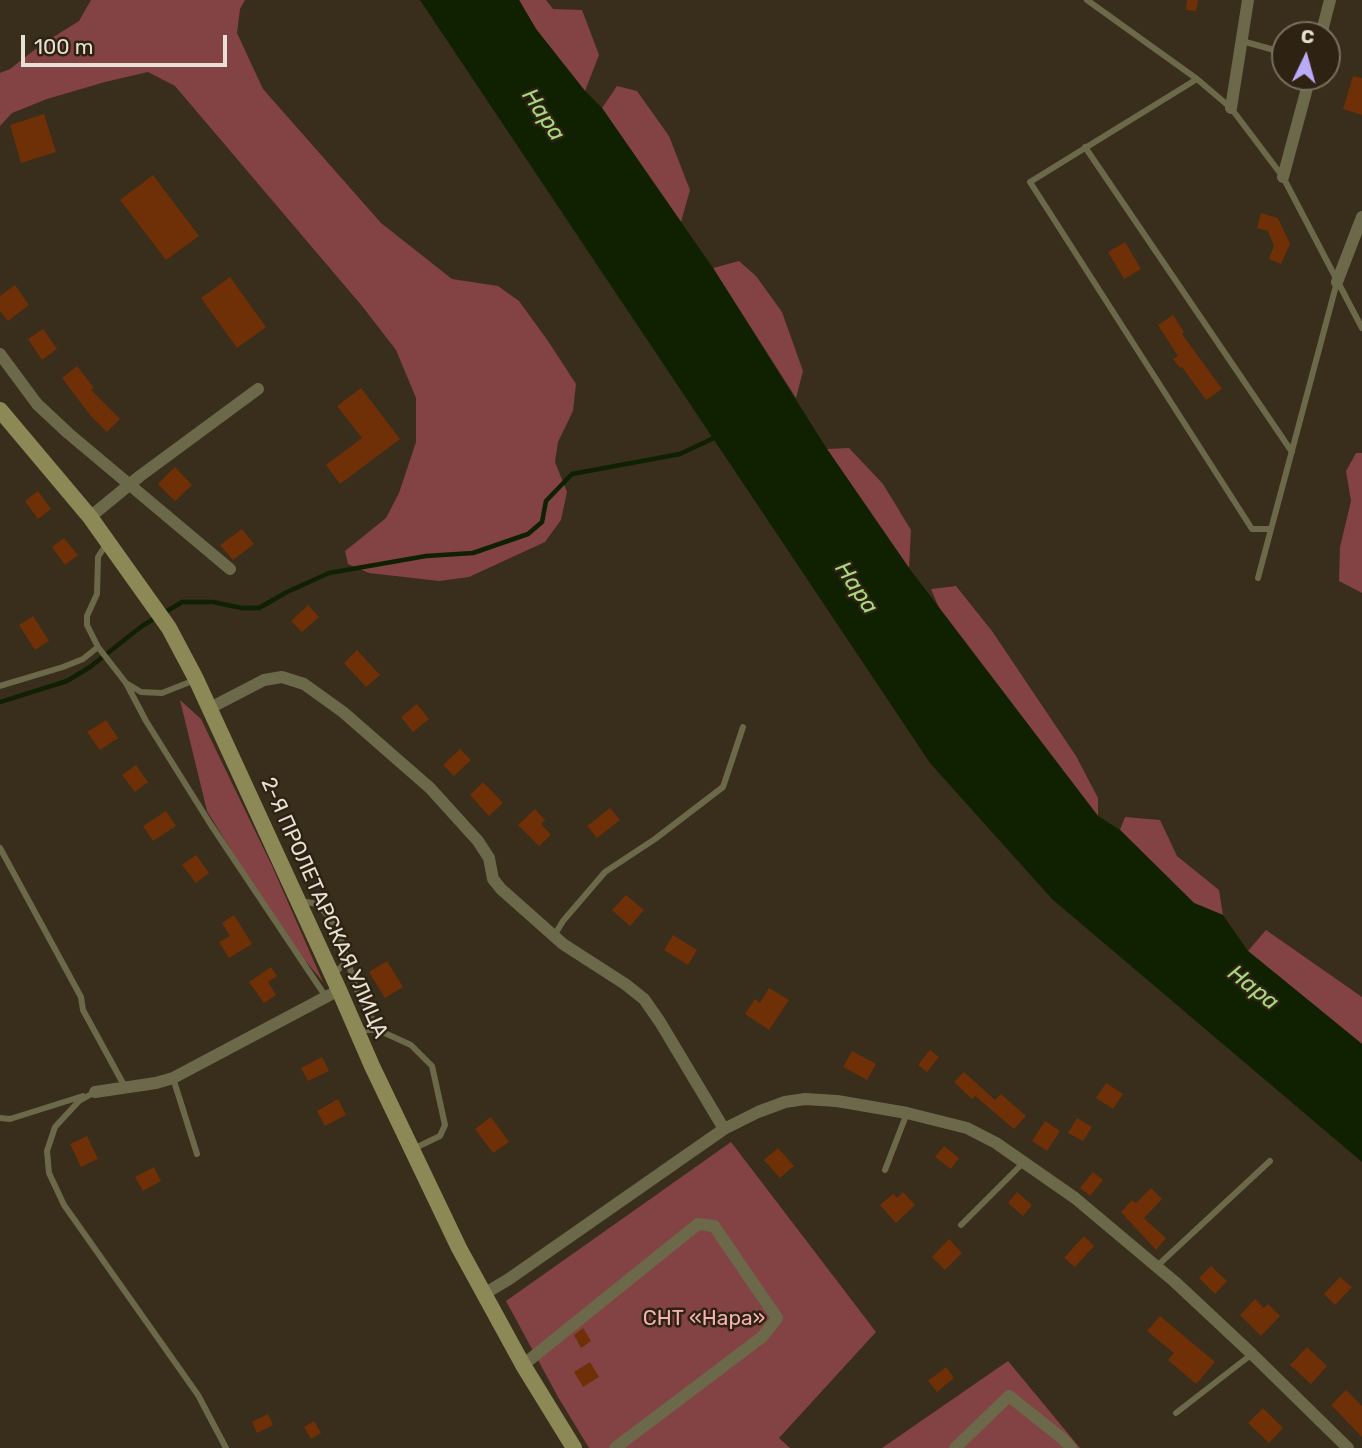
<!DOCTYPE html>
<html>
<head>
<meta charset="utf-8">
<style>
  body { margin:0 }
  #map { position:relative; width:1362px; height:1448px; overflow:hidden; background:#392d1b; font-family:Rubik,sans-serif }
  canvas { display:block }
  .north { position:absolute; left:1271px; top:21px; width:70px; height:70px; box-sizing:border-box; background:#2e2312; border:2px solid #786f60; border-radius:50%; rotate:5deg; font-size:19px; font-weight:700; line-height:28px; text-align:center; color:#e7e0d5 }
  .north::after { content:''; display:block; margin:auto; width:24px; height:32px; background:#bbaaf6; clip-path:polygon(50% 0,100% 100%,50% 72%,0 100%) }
  .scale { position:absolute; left:21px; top:35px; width:206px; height:32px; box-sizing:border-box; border:4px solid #e7e0d5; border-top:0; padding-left:9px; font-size:21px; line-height:24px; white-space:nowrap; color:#e7e0d5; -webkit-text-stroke:5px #2e2312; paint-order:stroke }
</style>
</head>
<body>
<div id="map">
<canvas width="1362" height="1448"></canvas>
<div class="north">С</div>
<div class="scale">100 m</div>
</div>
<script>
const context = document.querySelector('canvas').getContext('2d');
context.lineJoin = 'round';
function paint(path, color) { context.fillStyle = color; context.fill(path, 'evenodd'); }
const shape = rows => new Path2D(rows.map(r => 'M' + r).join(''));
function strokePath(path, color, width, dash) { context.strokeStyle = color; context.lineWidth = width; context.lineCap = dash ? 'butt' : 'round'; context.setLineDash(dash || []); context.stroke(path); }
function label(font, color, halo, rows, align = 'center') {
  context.font = font + ' Rubik,sans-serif'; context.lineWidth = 5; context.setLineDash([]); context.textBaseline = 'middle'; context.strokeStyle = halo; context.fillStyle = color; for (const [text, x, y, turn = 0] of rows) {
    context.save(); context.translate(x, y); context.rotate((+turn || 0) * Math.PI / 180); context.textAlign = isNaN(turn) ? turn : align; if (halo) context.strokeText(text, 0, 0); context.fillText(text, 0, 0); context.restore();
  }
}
const green = shape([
  [91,0,245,0,240,9,237,33,263,89,381,223,452,279,498,286,519,301,548,341,576,384,573,411,558,442,555,462,567,492,561,520,545,542,469,577,439,581,369,573,348,564,345,551,386,518,399,493,416,442,416,398,396,350,362,306,175,86,148,72,105,82,47,99,12,113,0,126,0,73,10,69,42,44,79,21],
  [519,0,546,0,553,9,582,10,599,55,585,91,536,29],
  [617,86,637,91,669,136,690,190,681,222,602,108],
  [739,261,756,276,782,312,803,371,796,398,713,268],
  [849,448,883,484,911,530,909,568,827,449],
  [1356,453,1362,453,1362,593,1339,581,1340,547,1351,501,1346,471],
  [956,586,992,631,1076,756,1098,798,1098,816,942,615,931,589],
  [180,700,201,719,272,866,323,982,281,931,207,811],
  [1125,817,1160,820,1177,856,1219,890,1223,915,1194,903,1120,830],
  [1266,930,1362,997,1362,1044,1248,951],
  [731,1142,876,1332,779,1438,790,1448,589,1448,558,1397,506,1301],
  [1008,1361,1080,1448,882,1448]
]);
const water = shape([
  [420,0,519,0,536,29,585,91,602,108,713,268,827,449,909,568,1098,816,1120,830,1194,903,1223,915,1248,951,1362,1044,1362,1162,1052,899,930,763]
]);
const stream = shape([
  [0,702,67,681,90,667,142,626,182,602,213,602,242,608,259,608,287,592,329,573,426,556,473,553,528,534,542,522,546,501,572,474,680,454,716,437]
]);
const building = shape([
  [1187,0,1198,0,1196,11,1186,10],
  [1353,76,1362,78,1362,115,1343,109],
  [44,114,56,152,21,163,10,125],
  [153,175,199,236,166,260,120,200],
  [1261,213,1278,218,1290,244,1281,264,1269,259,1274,246,1268,231,1257,228],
  [1125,242,1141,269,1124,279,1108,252],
  [230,277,266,327,237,348,201,298],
  [15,285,29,305,8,321,0,311,0,296],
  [1173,315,1184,332,1182,334,1222,389,1206,400,1182,367,1180,368,1173,359,1178,356,1158,325],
  [43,329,57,349,42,360,28,339],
  [77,366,94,388,91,390,120,419,107,432,90,415,62,378],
  [361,388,400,439,340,484,326,465,362,438,337,406],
  [175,467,192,485,175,501,158,484],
  [38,491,51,509,38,519,25,501],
  [242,529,254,544,233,560,220,545],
  [64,538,78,555,65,565,52,547],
  [308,605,319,617,302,632,291,621],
  [33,616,49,641,35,650,19,625],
  [357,650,380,675,366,687,344,663],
  [417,704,429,719,413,732,401,717],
  [106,720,118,738,100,750,87,732],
  [460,749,471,760,454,776,443,765],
  [136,765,148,782,135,792,122,775],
  [483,782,503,803,489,816,470,795],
  [610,808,620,820,597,838,587,826],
  [535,809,545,820,541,824,551,835,539,846,518,825],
  [166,811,176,826,153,841,143,826],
  [196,855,209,873,196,883,182,865],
  [626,895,644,910,630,926,612,910],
  [234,915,252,944,229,958,219,942,230,936,222,923],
  [673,935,697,950,688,965,664,950],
  [387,961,403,987,385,998,369,972],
  [271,967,277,976,268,982,276,995,264,1003,249,982],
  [769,988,789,1000,769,1030,745,1014,755,999,760,1003],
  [930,1050,939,1057,927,1072,918,1065],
  [852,1051,876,1064,867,1080,843,1067],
  [322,1057,329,1071,308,1081,301,1068],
  [964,1072,995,1100,1001,1094,1026,1116,1014,1129,975,1096,972,1099,954,1082],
  [1106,1083,1123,1094,1113,1109,1096,1098],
  [338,1099,346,1115,325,1126,317,1111],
  [491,1117,509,1142,493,1153,475,1129],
  [1077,1118,1092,1127,1083,1141,1068,1133],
  [1045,1121,1060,1131,1047,1151,1032,1141],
  [87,1136,98,1159,81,1167,70,1144],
  [944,1146,959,1158,951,1169,935,1157],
  [778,1148,794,1166,780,1178,764,1160],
  [154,1167,161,1181,143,1191,135,1177],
  [1093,1172,1103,1180,1090,1196,1080,1188],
  [1151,1188,1162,1199,1144,1218,1166,1238,1156,1250,1121,1212,1132,1200,1136,1203],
  [903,1192,915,1205,896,1223,880,1205,893,1194,897,1198],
  [1017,1192,1032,1205,1023,1216,1008,1203],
  [1084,1236,1094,1246,1075,1267,1064,1258],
  [949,1239,962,1253,945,1270,932,1257],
  [1211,1266,1227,1281,1215,1294,1199,1278],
  [1340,1277,1352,1287,1335,1305,1324,1294],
  [1255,1299,1264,1308,1268,1304,1280,1316,1261,1336,1240,1315],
  [1160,1316,1215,1362,1196,1384,1168,1360,1174,1353,1147,1331],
  [583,1328,591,1341,581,1348,574,1335],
  [1307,1347,1327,1366,1311,1384,1290,1365],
  [590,1362,599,1377,583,1387,574,1372],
  [946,1367,954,1378,937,1392,928,1381],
  [1346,1390,1362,1406,1362,1437,1331,1405],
  [1263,1408,1283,1428,1269,1443,1248,1423],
  [268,1414,273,1425,257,1433,252,1422],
  [314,1421,321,1433,311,1439,304,1427]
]);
const service = shape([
  [1087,0,1197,79,1231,108,1283,177,1362,328],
  [1242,41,1285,53],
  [1197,79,1030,182,1252,529,1271,529],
  [1085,147,1292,452],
  [107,543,98,557,97,594,87,616,87,625,98,647,126,683,141,692,162,693,195,680],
  [1258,578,1337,282],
  [126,683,146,721,211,825,326,997],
  [0,686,63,667,83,659,98,647],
  [0,848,81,997,83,1010,125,1087],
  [301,901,317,904,329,917,341,940,346,955,344,964,333,975],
  [554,936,563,921,605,872,655,839,723,787,743,727],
  [347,959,357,990,378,1030],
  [358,1030,378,1030,411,1045,432,1066,445,1125,440,1136,413,1149],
  [173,1078,197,1154],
  [95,1092,79,1101,55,1127,47,1151,49,1173,64,1205,198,1395,226,1448],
  [0,1118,10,1119,83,1096],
  [885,1170,907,1113],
  [961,1225,1024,1162],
  [1156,1267,1270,1161],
  [1176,1413,1252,1354]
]);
const minor = shape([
  [1321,35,1330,0],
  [1231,108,1248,0],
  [1283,177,1310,77],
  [1337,282,1362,217],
  [0,354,37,404,68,433,230,569],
  [90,517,140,476,258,389],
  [210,708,264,680,282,677,304,684,343,712,430,788,478,841,489,858,493,879,501,889,563,944,625,984,644,999,660,1022,724,1129],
  [95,1092,156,1083,173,1078,339,990],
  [484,1294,509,1279,724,1129,758,1112,785,1102,805,1099,837,1101,907,1113,967,1128,996,1143,1075,1198,1175,1282,1252,1354,1348,1448],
  [523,1365,698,1224,714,1226,777,1318,762,1337,615,1448],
  [955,1448,1009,1396,1063,1439,1071,1448]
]);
const secondary = shape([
  [0,410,90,517,169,628,196,679,339,990,372,1066,459,1248,523,1365,574,1448]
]);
const streetNames = [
  ["2-Я ПРОЛЕТАРСКАЯ УЛИЦА",324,908,66]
];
const parkNames = [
  ["СНТ «Нара»",704,1319]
];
const waterNames = [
  ["Нара",543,115,56],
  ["Нара",856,588,56],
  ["Нара",1253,988,38]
];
paint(green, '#834244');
paint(water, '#0f2101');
strokePath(stream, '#0f2101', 4.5);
paint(building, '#6f3007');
strokePath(service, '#6b694a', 6);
strokePath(minor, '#6b694a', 12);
strokePath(secondary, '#8d8957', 16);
label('21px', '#e7e0d5', '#2e2312', streetNames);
label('21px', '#f6b2b2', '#2e2312', parkNames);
label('italic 23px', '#a5d97f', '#2e2312', waterNames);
</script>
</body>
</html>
